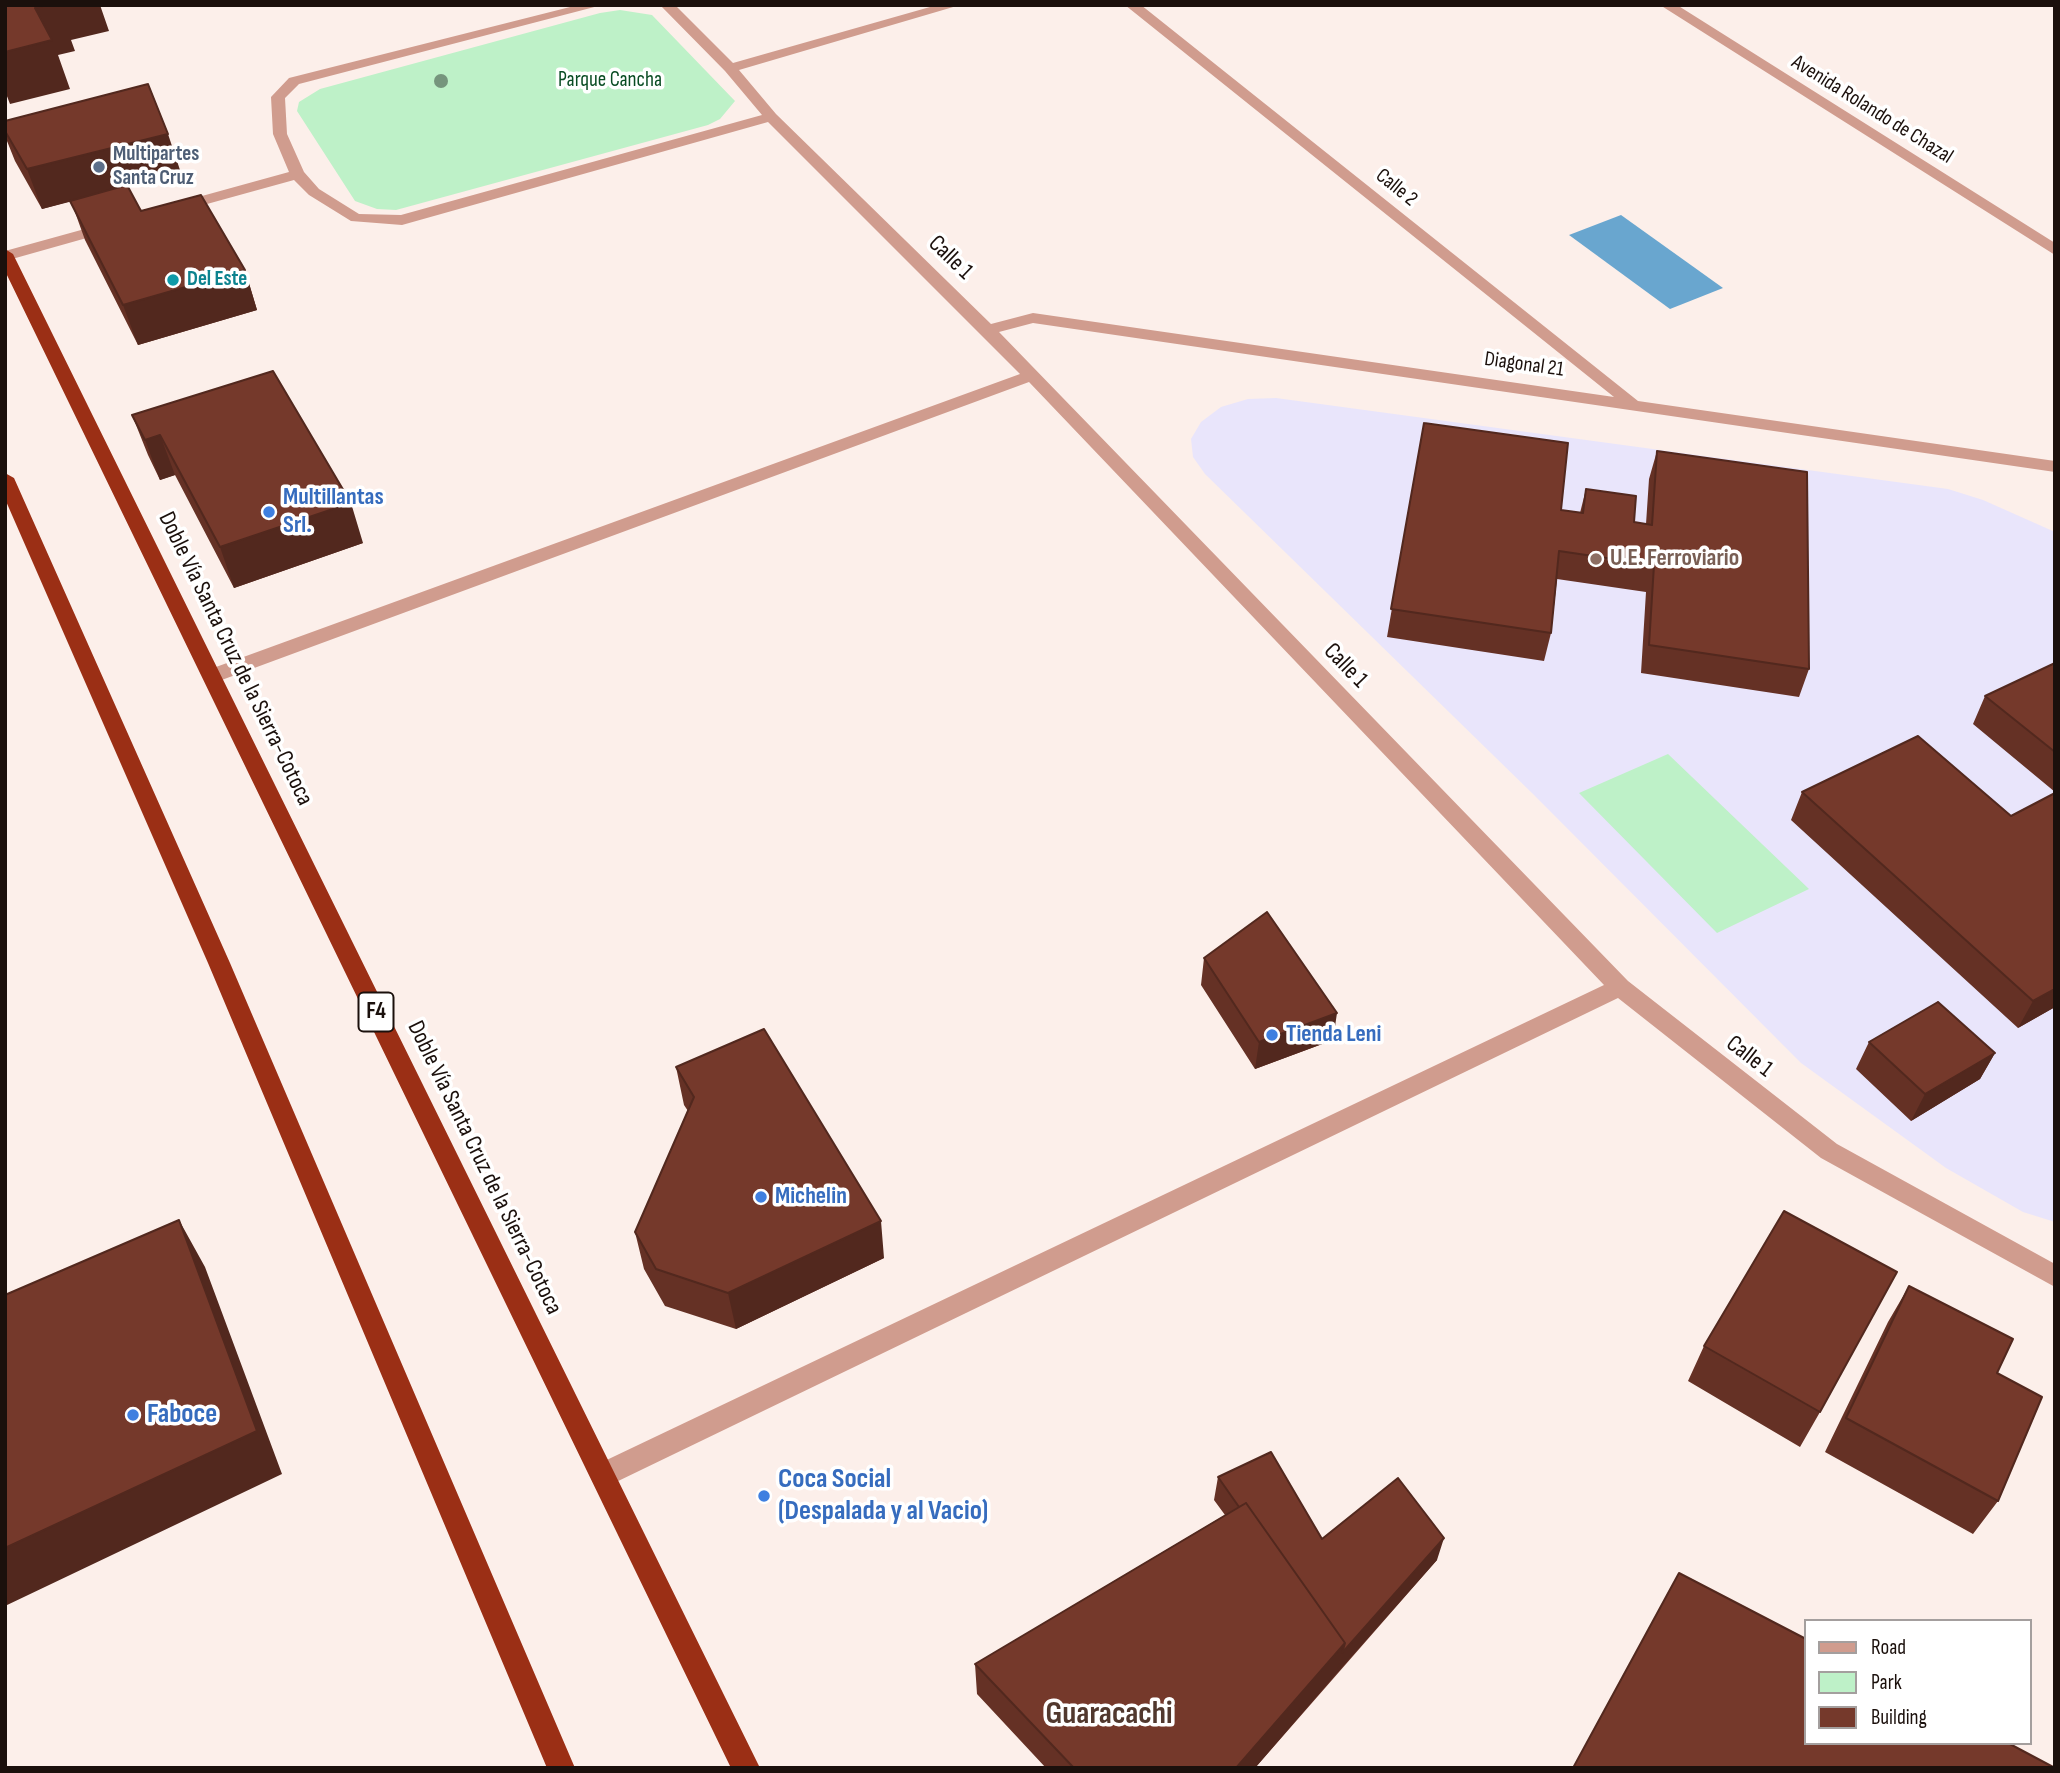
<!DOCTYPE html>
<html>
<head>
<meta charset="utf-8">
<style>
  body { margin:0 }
  #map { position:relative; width:2060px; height:1773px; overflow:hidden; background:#fcefea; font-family:"Sofia Sans Condensed",sans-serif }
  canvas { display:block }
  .frame { position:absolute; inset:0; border:7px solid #1b100c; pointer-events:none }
  .legend { position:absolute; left:1804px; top:1619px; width:228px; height:126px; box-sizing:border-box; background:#fff; border:2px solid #a49f9e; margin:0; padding:9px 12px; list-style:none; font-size:21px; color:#1b100c }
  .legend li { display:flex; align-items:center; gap:14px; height:35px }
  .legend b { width:35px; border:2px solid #a49f9e }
</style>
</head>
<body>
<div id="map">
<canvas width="2060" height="1773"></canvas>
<div class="frame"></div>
<ul class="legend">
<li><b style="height:9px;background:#d09c8e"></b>Road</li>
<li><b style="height:19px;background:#bef1c8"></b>Park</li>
<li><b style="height:19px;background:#75392b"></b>Building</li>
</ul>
</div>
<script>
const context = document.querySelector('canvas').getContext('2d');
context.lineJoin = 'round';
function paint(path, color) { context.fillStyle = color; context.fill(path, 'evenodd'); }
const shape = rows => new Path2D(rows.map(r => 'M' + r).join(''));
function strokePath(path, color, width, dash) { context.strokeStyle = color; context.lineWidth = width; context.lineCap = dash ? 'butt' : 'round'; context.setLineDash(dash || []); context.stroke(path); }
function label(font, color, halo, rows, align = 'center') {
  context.font = font + ' "Sofia Sans Condensed",sans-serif'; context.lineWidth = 7; context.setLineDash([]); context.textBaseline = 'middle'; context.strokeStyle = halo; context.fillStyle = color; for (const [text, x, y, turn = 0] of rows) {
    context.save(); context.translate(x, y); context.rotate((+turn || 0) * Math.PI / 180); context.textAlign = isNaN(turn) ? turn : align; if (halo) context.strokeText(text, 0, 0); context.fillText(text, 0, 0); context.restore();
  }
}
const education = shape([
  [1276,398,1948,489,1983,500,2055,532,2055,1222,2023,1212,1946,1168,1801,1063,1534,795,1205,474,1193,457,1191,439,1201,422,1221,407,1248,399]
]);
const green = shape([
  [620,10,652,15,735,101,720,119,708,125,396,210,377,209,355,201,297,111,299,102,320,89,600,13],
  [1668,754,1809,889,1717,933,1579,793]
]);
const water = shape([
  [1621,215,1723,288,1670,309,1569,235]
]);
const minor = shape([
  [578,5,602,5,299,84,285,98,287,134,304,172,319,189,359,214,401,215,762,115,725,71,660,5,675,5,733,63,937,5,960,5,739,70,776,114,991,324,1033,313,1614,397,1125,5,1141,5,1638,401,2055,461,2055,472,1033,323,999,332,1628,981,1837,1144,2055,1264,2055,1287,1821,1158,1618,998,612,1484,603,1487,594,1484,590,1475,594,1466,1604,985,1029,382,219,681,205,681,202,676,205,671,1020,374,768,122,402,225,351,221,309,195,294,180,178,212,170,207,173,204,289,172,273,134,271,97,289,78,578,5],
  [1660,5,1677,5,2055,243,2055,255,1660,5],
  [110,222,115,224,115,230,5,261,5,251,110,222]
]);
const highway = shape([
  [5,249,13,254,760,1768,731,1768,5,271,5,249],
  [5,473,14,478,230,963,575,1768,547,1768,208,963,5,499,5,473]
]);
const trees = [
  [441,81]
];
const wall = shape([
  [5,121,181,173,128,187,141,211,245,270,257,310,138,345,85,240,71,201,42,209,15,161,5,136],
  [132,415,363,543,234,588,175,475,160,480,148,455],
  [1424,423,1561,510,1580,513,1586,489,1634,522,1646,524,1649,479,1657,451,1809,669,1799,697,1641,673,1646,592,1557,579,1551,633,1544,661,1387,637],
  [2055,663,2055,792,1973,724,1985,696],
  [1802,792,2055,1007,2018,1028,1791,820],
  [1204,958,1333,1040,1255,1069,1201,985],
  [1869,1042,1995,1053,1980,1079,1911,1121,1856,1069],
  [676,1067,884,1258,736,1329,665,1306,644,1269,635,1232,688,1111,684,1105],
  [1909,1286,1997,1373,1998,1501,1973,1534,1825,1452,1888,1322],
  [1704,1346,1820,1412,1800,1447,1688,1381],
  [1218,1477,1322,1539,1437,1560,1255,1768,1046,1768,977,1694,975,1664,1225,1515,1214,1500]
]);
const shadedWall = shape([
  [47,5,100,5,109,31,71,40,75,51,58,55,70,89,10,104,5,91,5,52,35,8],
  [168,134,181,173,42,209,27,169],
  [245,270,257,310,138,345,123,305],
  [160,435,175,475,160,480,145,440],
  [351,503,363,543,234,588,220,547],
  [2055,989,2055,1007,2018,1028,2033,1001],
  [1337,1013,1333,1040,1255,1069,1259,1042],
  [1995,1053,1980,1079,1911,1121,1925,1094],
  [179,1220,205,1267,282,1474,5,1606,5,1548],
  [881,1221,884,1258,736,1329,728,1293],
  [1444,1538,1437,1560,1336,1674,1342,1653],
  [1345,1643,1336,1674,1255,1768,1236,1768]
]);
const building = shape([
  [5,5,47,5,35,8,52,40,5,52,5,5],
  [148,84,168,134,27,169,5,131,5,121,148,84],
  [127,185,141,211,201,195,245,270,123,305,70,201,127,185],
  [273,371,351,503,220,547,160,435,145,440,132,415,273,371],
  [1424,423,1568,443,1561,510,1583,513,1586,489,1636,496,1634,522,1652,525,1657,451,1807,472,1809,669,1649,645,1654,565,1559,551,1551,633,1391,609,1424,423],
  [2055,663,2055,752,1985,696,2055,663],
  [1918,736,2011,816,2055,793,2055,989,2033,1001,1802,792,1918,736],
  [1267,912,1337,1013,1259,1042,1204,958,1267,912],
  [1938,1002,1995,1053,1925,1094,1869,1042,1938,1002],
  [764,1029,881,1221,728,1293,656,1269,635,1232,694,1097,676,1067,764,1029],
  [1784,1211,1897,1272,1820,1412,1704,1346,1784,1211],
  [179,1220,257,1431,5,1548,5,1295,179,1220],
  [1909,1286,2013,1339,1997,1373,2042,1397,1998,1501,1846,1418,1909,1286],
  [1271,1452,1322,1539,1398,1478,1444,1538,1342,1653,1345,1643,1246,1503,1239,1507,1218,1477,1271,1452],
  [1246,1503,1345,1643,1236,1768,1074,1768,975,1664,1246,1503],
  [1679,1573,1806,1639,1806,1743,2008,1743,2055,1768,1573,1768,1679,1573]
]);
const markers = [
  [99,167,7,"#5c6f8a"],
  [173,280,7,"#0f9aa8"],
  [269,512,7,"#3f7fe0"],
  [1596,559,7,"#8d6e63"],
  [1272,1035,7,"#3f7fe0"],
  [761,1197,7,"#3f7fe0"],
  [133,1415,7,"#3f7fe0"],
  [764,1496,7,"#3f7fe0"]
];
const farParknames = [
  ["Parque Cancha",610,81]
];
const farStreetnames = [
  ["Avenida Rolando de Chazal",1872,110,32],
  ["Calle 2",1396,188,39],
  ["Diagonal 21",1524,365,8]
];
const farServicenames = [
  ["Multipartes",113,155],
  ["Santa Cruz",113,179]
];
const farCulturenames = [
  ["Del Este",187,280]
];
const shields = [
  [376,1012,35]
];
const shieldNames = [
  ["F4",376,1012]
];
const streetNames = [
  ["Calle 1",950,258,44],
  ["Doble Vía Santa Cruz de la Sierra-Cotoca",235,659,64],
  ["Calle 1",1345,666,46],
  ["Calle 1",1749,1057,38],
  ["Doble Vía Santa Cruz de la Sierra-Cotoca",484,1168,64]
];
const shopNames = [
  ["Multillantas",283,498],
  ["Srl.",283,526],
  ["Tienda Leni",1286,1035],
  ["Michelin",775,1197]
];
const educationNames = [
  ["U.E. Ferroviario",1610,559]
];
const nearShopnames = [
  ["Faboce",147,1415],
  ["Coca Social",778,1480],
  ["(Despalada y al Vacio)",778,1512]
];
const nearNeighbourhoodnames = [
  ["Guaracachi",1109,1715]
];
paint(education, '#e9e5fb');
paint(green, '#bef1c8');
paint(water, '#69a6cf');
paint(minor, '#d09c8e');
paint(highway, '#9b2f15');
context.fillStyle = '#76957d';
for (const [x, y] of trees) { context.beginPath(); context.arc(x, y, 7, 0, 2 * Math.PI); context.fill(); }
paint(wall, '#653125');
paint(shadedWall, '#52281e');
paint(building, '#75392b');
strokePath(building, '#52281e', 2);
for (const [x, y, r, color] of markers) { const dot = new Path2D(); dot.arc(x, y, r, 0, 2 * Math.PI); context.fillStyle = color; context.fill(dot); strokePath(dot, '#fff', 2.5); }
label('21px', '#094c23', '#fff', farParknames);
label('21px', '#1b100c', '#fff', farStreetnames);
label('bold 21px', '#4e5e75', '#fff', farServicenames, 'left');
label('bold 21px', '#0d838f', '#fff', farCulturenames, 'left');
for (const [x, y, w] of shields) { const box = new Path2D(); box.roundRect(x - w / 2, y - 19.5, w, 39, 5); context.fillStyle = '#fff'; context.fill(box); strokePath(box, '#1b100c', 2); }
label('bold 23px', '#1b100c', null, shieldNames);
label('24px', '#1b100c', '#fff', streetNames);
label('bold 24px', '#366cbe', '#fff', shopNames, 'left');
label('bold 24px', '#785e54', '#fff', educationNames, 'left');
label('bold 28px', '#366cbe', '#fff', nearShopnames, 'left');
label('bold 32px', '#51382e', '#fff', nearNeighbourhoodnames);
</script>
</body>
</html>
